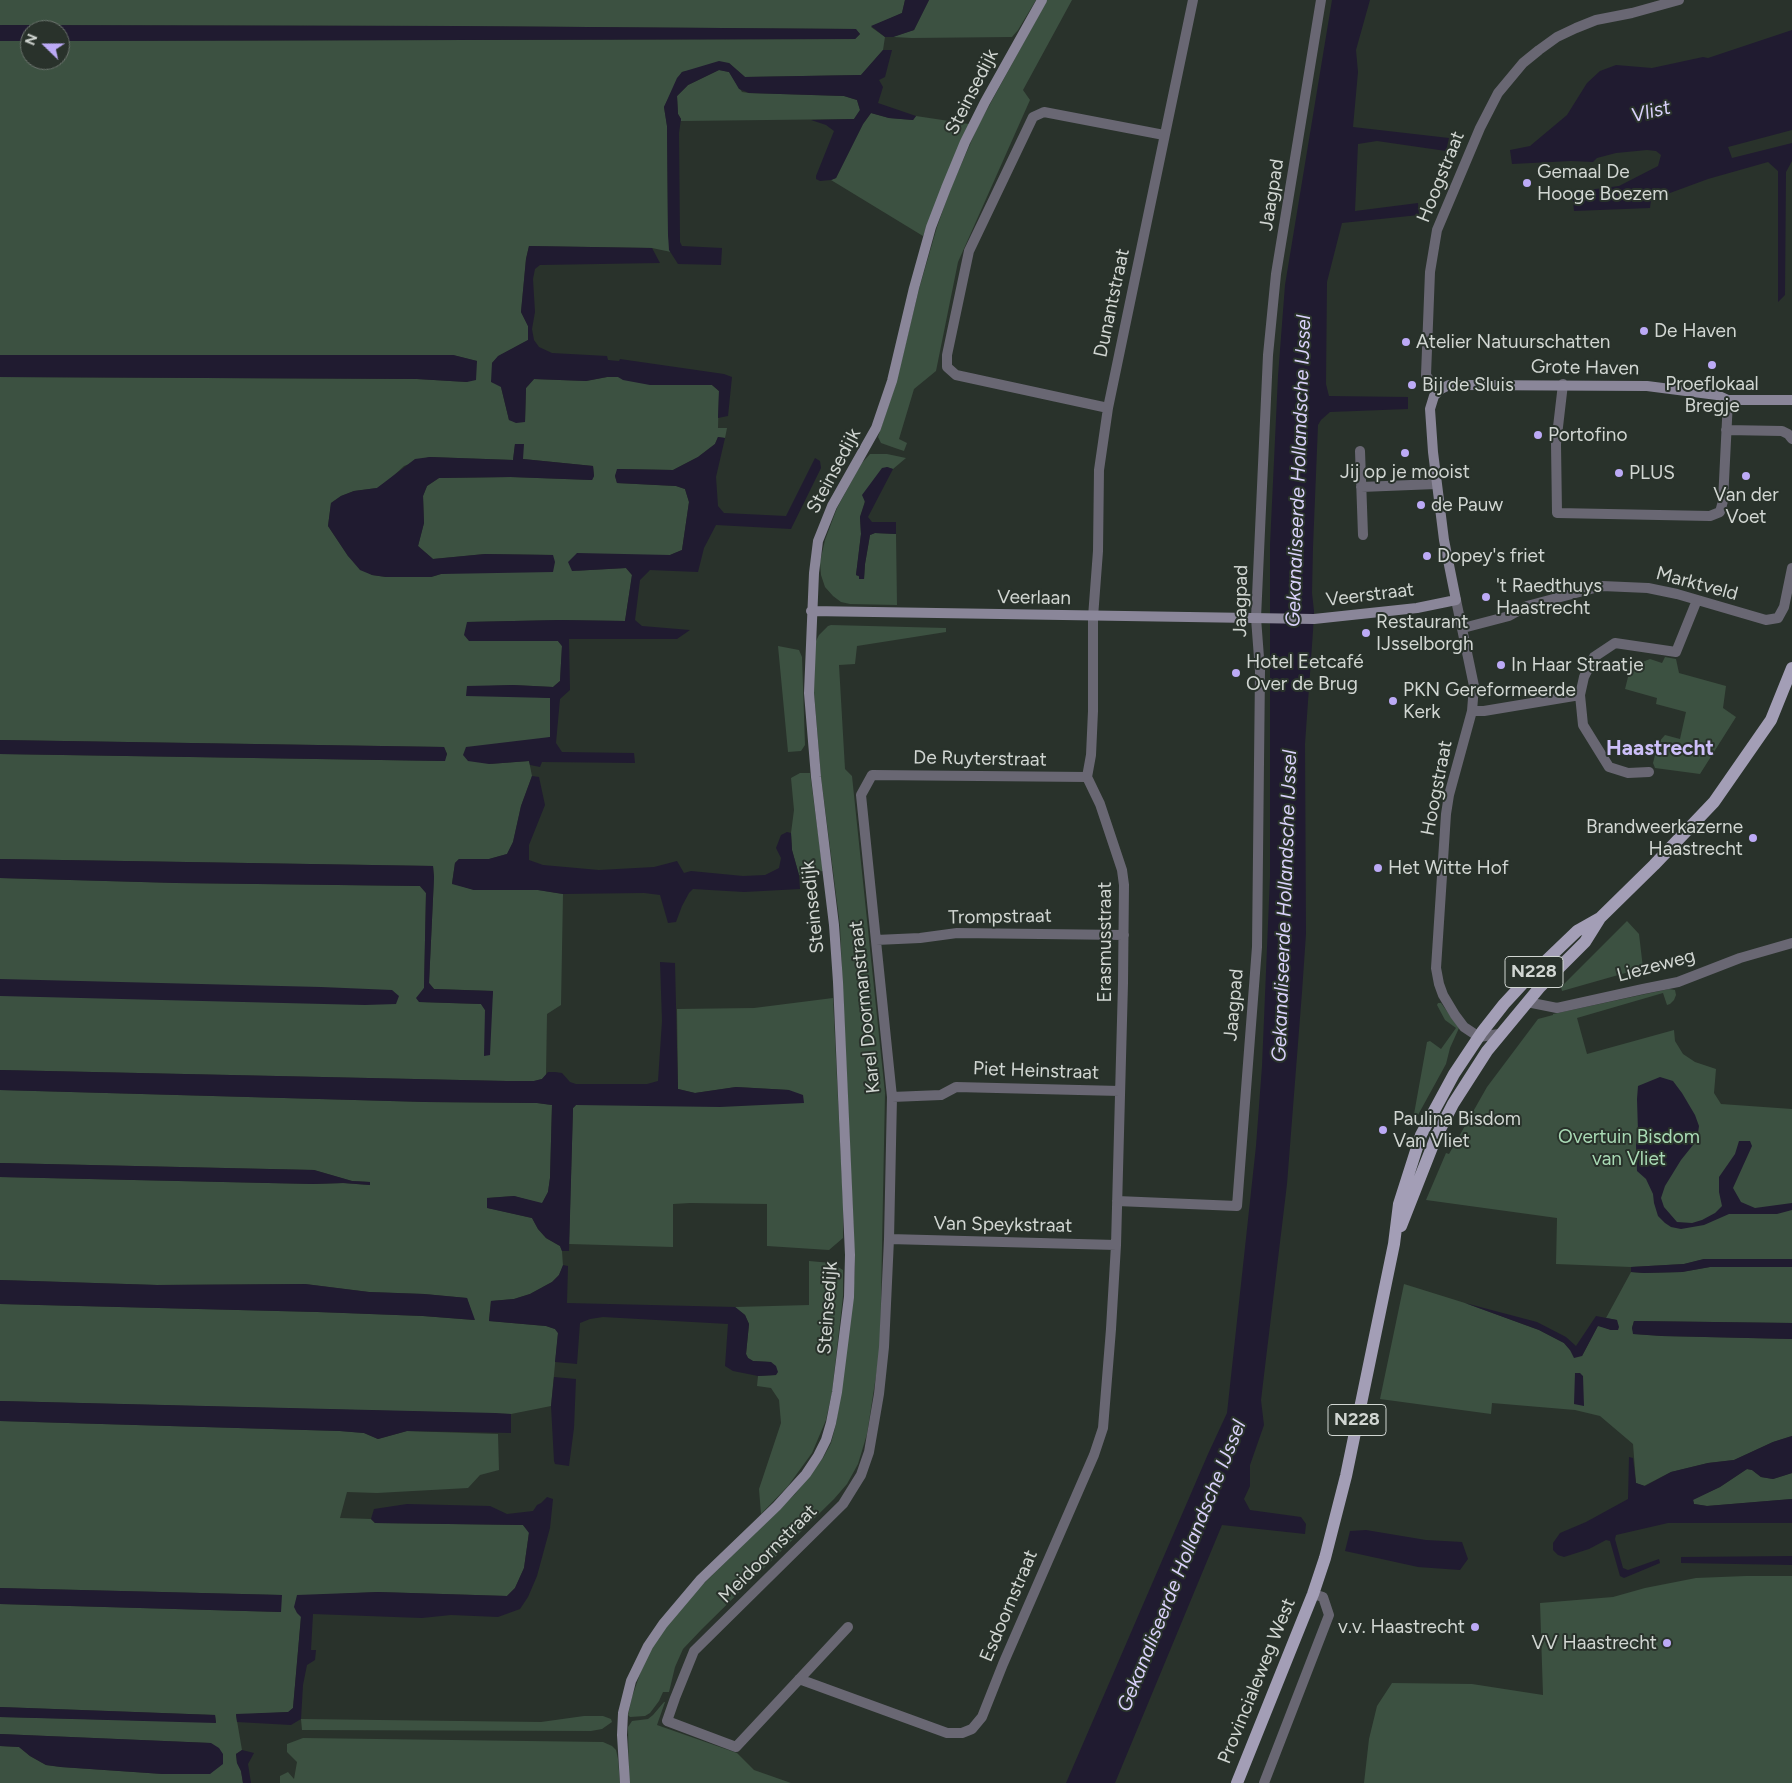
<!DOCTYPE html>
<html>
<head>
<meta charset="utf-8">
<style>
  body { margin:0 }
  #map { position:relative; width:1792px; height:1783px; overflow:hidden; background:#29322b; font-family:Figtree,sans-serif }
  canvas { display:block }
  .north { position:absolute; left:20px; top:20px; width:50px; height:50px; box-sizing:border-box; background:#29322b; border:1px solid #6c746e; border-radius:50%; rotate:292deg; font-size:14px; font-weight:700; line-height:20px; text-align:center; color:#d1d6d2 }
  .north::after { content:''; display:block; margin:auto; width:18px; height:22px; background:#bcaaf6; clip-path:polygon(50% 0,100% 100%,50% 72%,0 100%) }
</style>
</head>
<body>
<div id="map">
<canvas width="1792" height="1783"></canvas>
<div class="north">N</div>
</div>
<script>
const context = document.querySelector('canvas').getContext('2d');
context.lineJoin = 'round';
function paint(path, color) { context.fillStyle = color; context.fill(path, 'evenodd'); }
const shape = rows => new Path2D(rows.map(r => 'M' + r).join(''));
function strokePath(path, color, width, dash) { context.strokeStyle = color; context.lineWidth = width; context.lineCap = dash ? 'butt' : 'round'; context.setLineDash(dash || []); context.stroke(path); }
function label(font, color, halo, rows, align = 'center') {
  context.font = font + ' Figtree,sans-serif'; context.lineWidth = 4; context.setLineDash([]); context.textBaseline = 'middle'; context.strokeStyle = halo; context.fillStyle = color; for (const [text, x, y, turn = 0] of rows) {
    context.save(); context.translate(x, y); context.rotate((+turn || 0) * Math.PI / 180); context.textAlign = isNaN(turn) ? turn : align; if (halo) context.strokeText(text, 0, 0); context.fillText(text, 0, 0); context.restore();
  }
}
const green = shape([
  [0,0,905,0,902,13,871,27,885,37,883,50,861,75,745,77,729,63,682,72,664,107,667,126,668,234,671,252,652,248,529,246,526,259,521,312,528,326,528,340,499,356,492,363,501,387,509,420,525,422,526,388,534,379,586,381,607,377,618,377,688,385,712,385,719,391,718,428,727,428,725,438,718,437,715,444,698,457,673,470,618,469,615,476,617,483,676,486,685,489,689,502,682,550,670,555,572,571,626,568,632,575,625,621,560,620,467,622,558,641,562,646,560,681,553,687,513,685,467,687,526,696,550,698,550,737,489,764,529,761,532,776,521,806,513,842,507,854,489,859,459,859,455,863,452,883,474,890,538,890,563,894,561,1005,547,1014,546,1075,542,1079,534,1081,506,1081,0,1070,0,878,177,883,420,886,426,893,424,988,417,999,420,1002,481,1004,485,1010,485,1056,493,991,434,989,429,983,434,877,433,866,0,859,0,754,444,761,447,754,444,747,0,740,0,377,417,379,467,382,477,361,453,355,0,355,0,41,30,41,30,60,60,60,60,41,855,39,860,34,855,29,451,26,0,25],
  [515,444,523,459,593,466,594,476,592,480,511,477,439,478,427,486,423,496,424,523,418,546,433,559,485,554,553,555,441,574,431,577,386,577,372,575,348,556,328,526,331,503,341,496,354,491,377,488,388,481,404,466,429,457,513,460],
  [929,0,1036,0,1018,30,1012,37,912,38,893,37,914,30],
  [1047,0,1072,0,1023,90,1030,100,958,262,936,371,914,389,899,439,907,443,904,451,895,448,881,443,878,437,896,383,919,289,937,227,950,190,978,126],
  [719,70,729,72,742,92,749,93,844,96,857,100,860,110,854,119,681,121,681,119,678,114,677,96,688,85],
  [871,113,889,118,913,120,916,116,969,124,923,236,831,180,836,178,863,124],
  [870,454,887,454,906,458,893,469,887,467,869,488,860,517,861,534,856,575,864,579,865,564,870,535,875,533,896,534,897,605,850,604,841,602,833,596,825,587,821,575,820,562,825,540,837,508,861,464],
  [831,625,946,628,946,632,857,646,855,664,839,665,845,769,852,776,885,1093,880,1350,867,1434,858,1464,847,1484,834,1499,702,1629,683,1649,675,1667,669,1692,663,1692,659,1701,650,1713,645,1716,630,1717,628,1715,632,1697,641,1671,652,1647,667,1626,692,1595,795,1494,823,1458,831,1443,836,1424,853,1298,855,1267,840,926,821,777,814,692,815,643,819,635,828,626],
  [778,646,799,650,802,657,805,745,801,751,788,752],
  [1665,657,1676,659,1679,673,1726,686,1723,708,1736,717,1700,774,1655,768,1653,763,1658,743,1665,735,1680,739,1686,712,1656,704,1657,698,1625,689,1628,677,1635,665,1650,659,1662,663],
  [800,773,810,773,823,871,799,875,792,850,791,833,794,810,791,778],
  [1627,921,1639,934,1643,968,1562,991,1561,987],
  [1669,989,1675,990,1676,995,1674,1000,1670,1004,1667,1005,1663,993,1577,1018,1587,1054,1674,1030,1675,1041,1683,1054,1695,1062,1716,1069,1714,1093,1721,1104,1792,1109,1792,1259,1704,1259,1684,1264,1631,1267,1556,1264,1557,1218,1426,1200,1446,1153,1449,1154,1487,1087,1538,1019,1553,1015,1553,1014],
  [833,998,843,1202,843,1238,829,1250,767,1246,767,1204,690,1203,673,1204,673,1247,569,1244,573,1108,576,1105,789,1090,736,1087,695,1093,678,1089,677,1009,754,1008],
  [1438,1003,1441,1003,1459,1028,1450,1048,1446,1064,1418,1115,1414,1114,1427,1042,1430,1041,1441,1049,1456,1028,1445,1020,1437,1005],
  [0,1090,426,1102,537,1103,552,1105,550,1178,548,1192,542,1204,514,1196,487,1198,488,1208,532,1218,538,1229,546,1238,560,1246,562,1251,563,1266,559,1275,552,1282,530,1294,514,1299,491,1301,489,1321,546,1326,555,1329,558,1333,551,1406,511,1414,0,1401,0,1304,318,1312,423,1316,474,1320,467,1298,424,1294,369,1292,305,1284,157,1285,0,1280,0,1177,313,1184,344,1183,369,1185,370,1182,352,1181,314,1170,0,1163],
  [809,1261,831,1263,843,1270,843,1296,832,1392,826,1420,812,1453,788,1486,761,1514,759,1489,781,1423,779,1400,771,1388,757,1386,758,1376,776,1375,771,1362,753,1361,748,1358,746,1354,749,1324,745,1315,735,1307,809,1305],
  [1710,1267,1792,1267,1792,1323,1634,1321,1632,1328,1634,1334,1662,1336,1792,1339,1792,1436,1773,1442,1734,1460,1708,1463,1671,1472,1644,1486,1636,1483,1633,1444,1600,1416,1575,1410,1492,1403,1491,1414,1380,1399,1404,1284,1465,1303,1539,1330,1564,1343,1570,1350,1582,1356,1598,1325,1611,1330,1617,1320,1606,1318,1631,1272,1644,1273,1682,1272],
  [0,1421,340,1431,364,1433,378,1439,407,1431,498,1434,499,1470,480,1475,468,1488,377,1493,347,1492,340,1518,371,1519,375,1523,523,1525,529,1532,524,1568,515,1588,507,1596,378,1592,297,1596,301,1616,293,1708,289,1712,236,1715,242,1750,236,1754,237,1763,241,1771,243,1783,0,1783,0,1746,19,1747,30,1756,46,1765,61,1767,163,1774,210,1773,210,1743,0,1734,0,1717,216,1722,215,1715,0,1707,0,1604,281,1612,281,1595,0,1588],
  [1747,1469,1752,1470,1761,1477,1773,1479,1792,1473,1792,1499,1707,1506,1694,1504,1693,1499,1720,1487],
  [1746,1576,1792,1576,1792,1783,1364,1783,1369,1739,1377,1706,1392,1683,1472,1684,1543,1695,1540,1603,1613,1597,1645,1588,1696,1578],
  [664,1702,665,1702,657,1725,737,1753,754,1770,791,1783,629,1783,628,1727,632,1721,648,1719,653,1715],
  [584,1716,603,1716,611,1719,612,1722,602,1729,591,1731,302,1730,301,1719,541,1722],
  [303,1738,603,1742,612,1746,616,1750,618,1759,620,1783,280,1783,280,1776,288,1772,294,1779,297,1762,287,1752,287,1744]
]);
const water = shape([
  [905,0,929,0,914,30,893,37,885,37,871,26,902,13],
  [1332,0,1370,0,1356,50,1358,72,1353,127,1449,138,1446,151,1377,141,1358,144,1355,211,1418,203,1419,215,1342,223,1327,282,1326,384,1329,396,1408,397,1408,409,1330,412,1321,420,1318,425,1313,547,1312,593,1314,611,1313,631,1305,744,1306,934,1302,992,1287,1184,1261,1400,1264,1425,1250,1465,1250,1486,1244,1499,1250,1510,1301,1517,1306,1524,1305,1534,1222,1525,1115,1783,1066,1783,1208,1454,1227,1413,1256,1146,1262,1066,1270,877,1270,545,1278,376,1285,285],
  [0,25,451,26,856,29,860,34,855,39,60,41,60,30,30,30,30,41,0,41],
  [1792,30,1792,130,1728,147,1732,158,1792,143,1792,161,1786,172,1785,295,1778,302,1778,171,1768,162,1708,179,1651,200,1650,208,1574,211,1572,192,1619,186,1658,166,1661,155,1656,151,1647,150,1616,153,1597,158,1593,162,1571,161,1512,164,1510,150,1530,146,1567,115,1587,83,1600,71,1616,65,1652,68,1703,57,1708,58],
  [883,50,892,50,885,77,879,80,883,87,878,103,916,116,913,120,889,118,871,113,863,124,836,178,831,180,820,181,816,179,816,176,834,131,826,125,811,120,854,119,860,110,857,100,844,96,749,93,739,89,729,72,719,70,688,85,677,96,678,114,681,119,679,133,680,242,682,246,722,248,721,265,678,264,669,250,668,234,667,126,664,107,677,78,682,72,719,61,729,63,745,77,861,75],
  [529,246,652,248,660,263,540,265,535,269,533,279,535,312,532,329,534,340,539,347,552,353,607,356,608,360,619,361,620,359,724,374,732,377,728,416,718,418,719,391,712,385,650,385,623,380,618,377,607,377,586,381,534,379,526,388,525,422,516,423,509,420,501,387,491,382,492,363,498,356,528,340,528,326,521,312,526,259],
  [0,355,453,355,477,361,476,380,467,382,417,379,0,377],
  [718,437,725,438,716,477,718,506,724,513,786,516,815,458,820,461,821,468,791,529,716,525,704,548,698,572,650,570,640,580,635,620,642,626,690,630,677,639,569,639,570,690,560,699,556,743,562,752,634,753,635,763,542,762,540,767,530,765,529,761,489,764,468,761,463,755,466,747,550,737,550,698,466,696,467,686,513,685,553,687,560,681,562,646,558,641,469,641,464,635,467,622,560,620,625,621,632,575,626,568,572,571,568,562,577,553,670,555,682,550,689,502,685,489,676,486,617,483,615,476,617,469,673,470,698,457,715,444],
  [515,444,524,444,523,459,593,466,594,476,592,480,511,477,439,478,427,486,423,496,424,523,418,546,433,559,485,554,553,555,555,562,553,572,441,574,431,577,386,577,372,575,360,570,348,556,328,526,331,503,341,496,354,491,377,488,415,459,430,457,513,460],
  [887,467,893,469,868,517,872,522,896,522,896,534,875,533,870,535,865,564,864,579,859,579,859,576,856,575,861,534,860,517,865,502,862,495,882,468],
  [0,740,444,747,447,754,445,761,0,754],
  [532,776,539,777,545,805,529,845,529,860,543,865,599,870,654,867,677,861,684,873,691,871,743,876,765,875,779,868,781,858,776,848,781,835,787,832,791,833,792,850,799,875,800,889,744,892,693,889,689,893,682,906,676,922,668,923,660,895,644,893,563,894,538,890,474,890,452,884,455,863,459,859,489,859,507,854,513,842,521,806],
  [0,859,433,866,434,877,429,983,434,989,493,991,490,1055,484,1056,485,1010,481,1004,419,1002,416,998,424,988,426,893,420,886,177,883,0,878],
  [660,962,675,963,678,1089,695,1093,736,1087,789,1090,803,1095,804,1103,720,1107,576,1105,573,1108,569,1251,562,1251,560,1246,546,1238,538,1229,532,1218,487,1208,487,1198,514,1196,542,1203,548,1192,550,1178,552,1105,537,1103,426,1102,0,1090,0,1070,506,1081,534,1081,542,1079,548,1072,555,1072,562,1073,570,1082,576,1084,647,1084,658,1081,662,1021],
  [0,979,321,987,392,990,399,996,396,1004,365,1005,0,996],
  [1660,1077,1673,1081,1682,1093,1695,1115,1699,1126,1697,1140,1681,1160,1665,1186,1661,1198,1664,1207,1677,1222,1692,1223,1702,1220,1715,1213,1722,1206,1719,1192,1719,1177,1735,1154,1739,1141,1750,1141,1752,1146,1733,1188,1741,1202,1755,1208,1792,1203,1792,1210,1777,1214,1729,1214,1704,1225,1681,1229,1671,1227,1665,1223,1658,1216,1654,1203,1653,1194,1646,1179,1637,1171,1636,1145,1638,1132,1637,1099,1638,1086],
  [0,1163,314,1170,352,1181,370,1182,370,1185,343,1183,313,1184,0,1177],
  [1704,1259,1792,1259,1792,1267,1710,1267,1682,1272,1644,1273,1631,1272,1631,1267,1684,1264],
  [563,1265,568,1266,567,1303,735,1307,745,1315,749,1324,746,1354,748,1358,753,1361,771,1362,776,1366,778,1372,776,1375,758,1376,733,1371,725,1366,728,1324,603,1317,590,1319,580,1323,577,1364,555,1362,558,1333,555,1329,546,1326,489,1321,491,1301,514,1299,530,1294,552,1282,559,1275],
  [0,1280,157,1285,305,1284,369,1292,424,1294,467,1298,475,1320,423,1316,318,1312,0,1304],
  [1465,1303,1537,1322,1566,1337,1576,1346,1596,1316,1617,1320,1619,1327,1618,1330,1611,1330,1598,1326,1582,1356,1574,1358,1570,1350,1564,1343,1539,1330],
  [1634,1321,1792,1323,1792,1339,1662,1336,1633,1334,1632,1328],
  [1575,1373,1580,1373,1583,1376,1584,1406,1574,1404],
  [554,1377,576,1379,574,1428,569,1466,555,1464,554,1461,551,1406],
  [0,1401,495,1413,511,1414,511,1433,407,1431,378,1439,364,1433,340,1431,0,1421],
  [1792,1436,1792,1473,1773,1479,1761,1477,1752,1470,1747,1469,1720,1487,1693,1500,1694,1504,1707,1506,1792,1499,1792,1523,1668,1523,1616,1535,1615,1539,1623,1568,1628,1570,1659,1559,1660,1563,1624,1578,1620,1576,1610,1541,1606,1540,1589,1549,1564,1557,1558,1555,1553,1550,1553,1543,1560,1533,1586,1522,1628,1499,1629,1457,1633,1458,1636,1483,1645,1486,1671,1472,1708,1463,1734,1460,1773,1442],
  [547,1497,553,1499,550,1528,537,1576,528,1597,520,1609,498,1617,451,1615,422,1618,313,1614,311,1650,316,1650,315,1660,307,1665,303,1685,301,1719,291,1725,237,1722,236,1714,288,1712,293,1708,301,1617,297,1613,294,1607,297,1595,378,1592,507,1596,515,1588,524,1568,529,1533,523,1525,375,1523,371,1519,374,1509,407,1504,490,1506,507,1514,533,1511,537,1505,541,1503],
  [1366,1530,1426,1540,1462,1542,1468,1559,1460,1570,1418,1567,1345,1551,1350,1531],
  [1792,1556,1792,1565,1681,1563,1681,1557],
  [0,1588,282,1595,281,1612,0,1604],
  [0,1707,215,1715,216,1723,0,1717],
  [0,1734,211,1743,219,1748,223,1754,223,1764,210,1774,163,1774,61,1767,46,1765,30,1756,19,1747,0,1746],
  [242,1750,254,1753,248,1764,251,1783,243,1783,241,1771,237,1763,236,1754]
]);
const street = shape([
  [1563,384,1556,444,1557,513,1710,516,1720,512,1723,501,1728,400],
  [1437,392,1426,375,1430,272,1437,230,1480,128,1498,93,1523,63,1539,50,1557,37,1576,28,1596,20,1632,13,1679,0],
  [1108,408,956,375,947,367,947,355,969,251,1033,117,1044,112,1164,135],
  [1726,430,1782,431,1788,434,1792,439],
  [1360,451,1363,535],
  [1361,487,1436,484],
  [1456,600,1474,686,1472,711,1449,795,1446,814,1436,968,1439,984,1443,995,1455,1015,1464,1027,1479,1037,1499,1034],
  [1463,628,1509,616,1527,606,1602,586,1648,588,1677,594,1766,620,1778,618,1784,607,1792,568],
  [1472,711,1484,711,1580,695],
  [1649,772,1628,773,1609,767,1583,725,1580,695,1584,677,1594,657,1615,643,1676,652,1697,600],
  [876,940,920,938,957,933,1124,935],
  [1527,1002,1557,1008,1643,989,1678,982,1740,958,1792,943],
  [892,1097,941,1095,956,1087,1120,1091],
  [1117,1201,1237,1206,1257,947,1260,671,1256,618,1268,355,1276,274,1321,0],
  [889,1239,1116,1245],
  [848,1627,736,1747,667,1721,675,1698,694,1651,843,1504,861,1475,869,1452,879,1394,884,1347,889,1239,892,1097,861,795,872,775,1087,777],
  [799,1679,947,1733,962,1733,972,1729,982,1717,1003,1664,1094,1455,1103,1428,1111,1329,1116,1245,1123,983,1124,885,1122,870,1100,804,1087,777,1091,755,1093,711,1093,617,1098,551,1099,470,1108,408,1193,0],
  [1264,1783,1329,1615,1323,1597,1313,1594]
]);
const secondary = shape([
  [811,611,1314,619,1417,608,1456,600,1444,540,1433,452,1430,409,1434,396,1441,389,1449,385,1459,385,1647,386,1717,395,1728,400,1792,400],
  [625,1783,622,1735,623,1713,631,1681,648,1646,663,1624,701,1579,777,1506,806,1474,818,1456,826,1440,831,1423,837,1392,849,1297,850,1255,838,982,834,925,816,777,809,693,814,573,818,541,832,506,876,428,892,381,914,288,931,227,946,188,965,142,985,102,1042,0]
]);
const primary = shape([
  [1401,1226,1436,1137,1453,1104,1487,1051,1540,987,1585,942,1600,918,1654,865,1714,802,1771,720,1792,668],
  [1237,1783,1313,1594,1325,1558,1346,1476,1394,1244,1399,1204,1421,1135,1454,1074,1482,1032,1504,1004,1529,977,1577,931,1600,918]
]);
const markers = [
  [1527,183,5,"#bcaaf6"],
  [1644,331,5,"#bcaaf6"],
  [1406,342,5,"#bcaaf6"],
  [1712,365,5,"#bcaaf6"],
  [1412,385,5,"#bcaaf6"],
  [1538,435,5,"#bcaaf6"],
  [1405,453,5,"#bcaaf6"],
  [1619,473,5,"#bcaaf6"],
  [1746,476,5,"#bcaaf6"],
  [1421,505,5,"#bcaaf6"],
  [1427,556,5,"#bcaaf6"],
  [1486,597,5,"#bcaaf6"],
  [1366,633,5,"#bcaaf6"],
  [1501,665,5,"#bcaaf6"],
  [1236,673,5,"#bcaaf6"],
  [1393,701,5,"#bcaaf6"],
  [1753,838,5,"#bcaaf6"],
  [1378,868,5,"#bcaaf6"],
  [1383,1130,5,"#bcaaf6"],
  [1475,1627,5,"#bcaaf6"],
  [1667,1643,5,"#bcaaf6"]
];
const shields = [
  [1534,972,58],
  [1357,1420,58]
];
const shieldNames = [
  ["N228",1534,972],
  ["N228",1357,1420]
];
const streetNames = [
  ["Steinsedijk",972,92,-63],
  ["Hoogstraat",1441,177,-68],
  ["Jaagpad",1272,195,-81],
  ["Dunantstraat",1112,303,-78],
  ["Grote Haven",1585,368,1],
  ["Steinsedijk",834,471,-62],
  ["Marktveld",1697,584,15],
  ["Veerstraat",1370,595,-7],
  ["Veerlaan",1034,598,1],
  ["Jaagpad",1241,601,-89],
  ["De Ruyterstraat",980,759,1],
  ["Hoogstraat",1437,788,-79],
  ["Steinsedijk",813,907,-96],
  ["Trompstraat",1000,917,-1],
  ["Erasmusstraat",1105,942,-90],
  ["Liezeweg",1656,966,-15],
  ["Jaagpad",1234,1005,-85],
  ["Karel Doormanstraat",865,1007,-96],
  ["Piet Heinstraat",1036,1071,2],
  ["Van Speykstraat",1003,1225,1],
  ["Steinsedijk",828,1308,-86],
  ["Meidoornstraat",768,1554,-45],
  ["Esdoornstraat",1009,1606,-67],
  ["Provincialeweg West",1257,1681,-68]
];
const poiNames = [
  ["Gemaal De",1537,172],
  ["Hooge Boezem",1537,194],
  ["De Haven",1654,331],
  ["Atelier Natuurschatten",1416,342],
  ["Proeflokaal",1712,384,"center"],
  ["Bregje",1712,406,"center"],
  ["Bij de Sluis",1422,385],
  ["Portofino",1548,435],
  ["Jij op je mooist",1405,472,"center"],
  ["PLUS",1629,473],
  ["Van der",1746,495,"center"],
  ["Voet",1746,517,"center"],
  ["de Pauw",1431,505],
  ["Dopey's friet",1437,556],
  ["'t Raedthuys",1496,586],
  ["Haastrecht",1496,608],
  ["Restaurant",1376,622],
  ["IJsselborgh",1376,644],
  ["Hotel Eetcafé",1246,662],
  ["Over de Brug",1246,684],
  ["In Haar Straatje",1511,665],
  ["PKN Gereformeerde",1403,690],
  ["Kerk",1403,712],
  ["Brandweerkazerne",1743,827,"right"],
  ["Haastrecht",1743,849,"right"],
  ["Het Witte Hof",1388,868],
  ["Paulina Bisdom",1393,1119],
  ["Van Vliet",1393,1141],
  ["v.v. Haastrecht",1465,1627,"right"],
  ["VV Haastrecht",1657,1643,"right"]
];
const parkNames = [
  ["Overtuin Bisdom",1629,1137],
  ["van Vliet",1629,1159]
];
const waterNames = [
  ["Vlist",1651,112,-14],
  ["Gekanaliseerde Hollandsche IJssel",1299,471,-88],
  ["Gekanaliseerde Hollandsche IJssel",1285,906,-88],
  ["Gekanaliseerde Hollandsche IJssel",1182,1566,-68]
];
const quarterNames = [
  ["Haastrecht",1660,749]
];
paint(green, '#3c5141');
paint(water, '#201b30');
strokePath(street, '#696773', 10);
strokePath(secondary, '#8a8699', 10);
strokePath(primary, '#a39eb6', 12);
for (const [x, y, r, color] of markers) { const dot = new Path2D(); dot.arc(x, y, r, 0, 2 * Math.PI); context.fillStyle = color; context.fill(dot); strokePath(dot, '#29322b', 2); }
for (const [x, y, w] of shields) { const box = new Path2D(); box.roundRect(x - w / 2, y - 15.5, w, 31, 4); context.fillStyle = '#29322b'; context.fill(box); strokePath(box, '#d1d6d2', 1); }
label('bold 18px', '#d1d6d2', null, shieldNames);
label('19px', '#d1d6d2', '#29322b', streetNames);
label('19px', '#d1d6d2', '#29322b', poiNames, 'left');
label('19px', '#a9dab5', '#29322b', parkNames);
label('italic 20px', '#d9d1fa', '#29322b', waterNames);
label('bold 21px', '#ccbff8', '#29322b', quarterNames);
</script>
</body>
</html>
